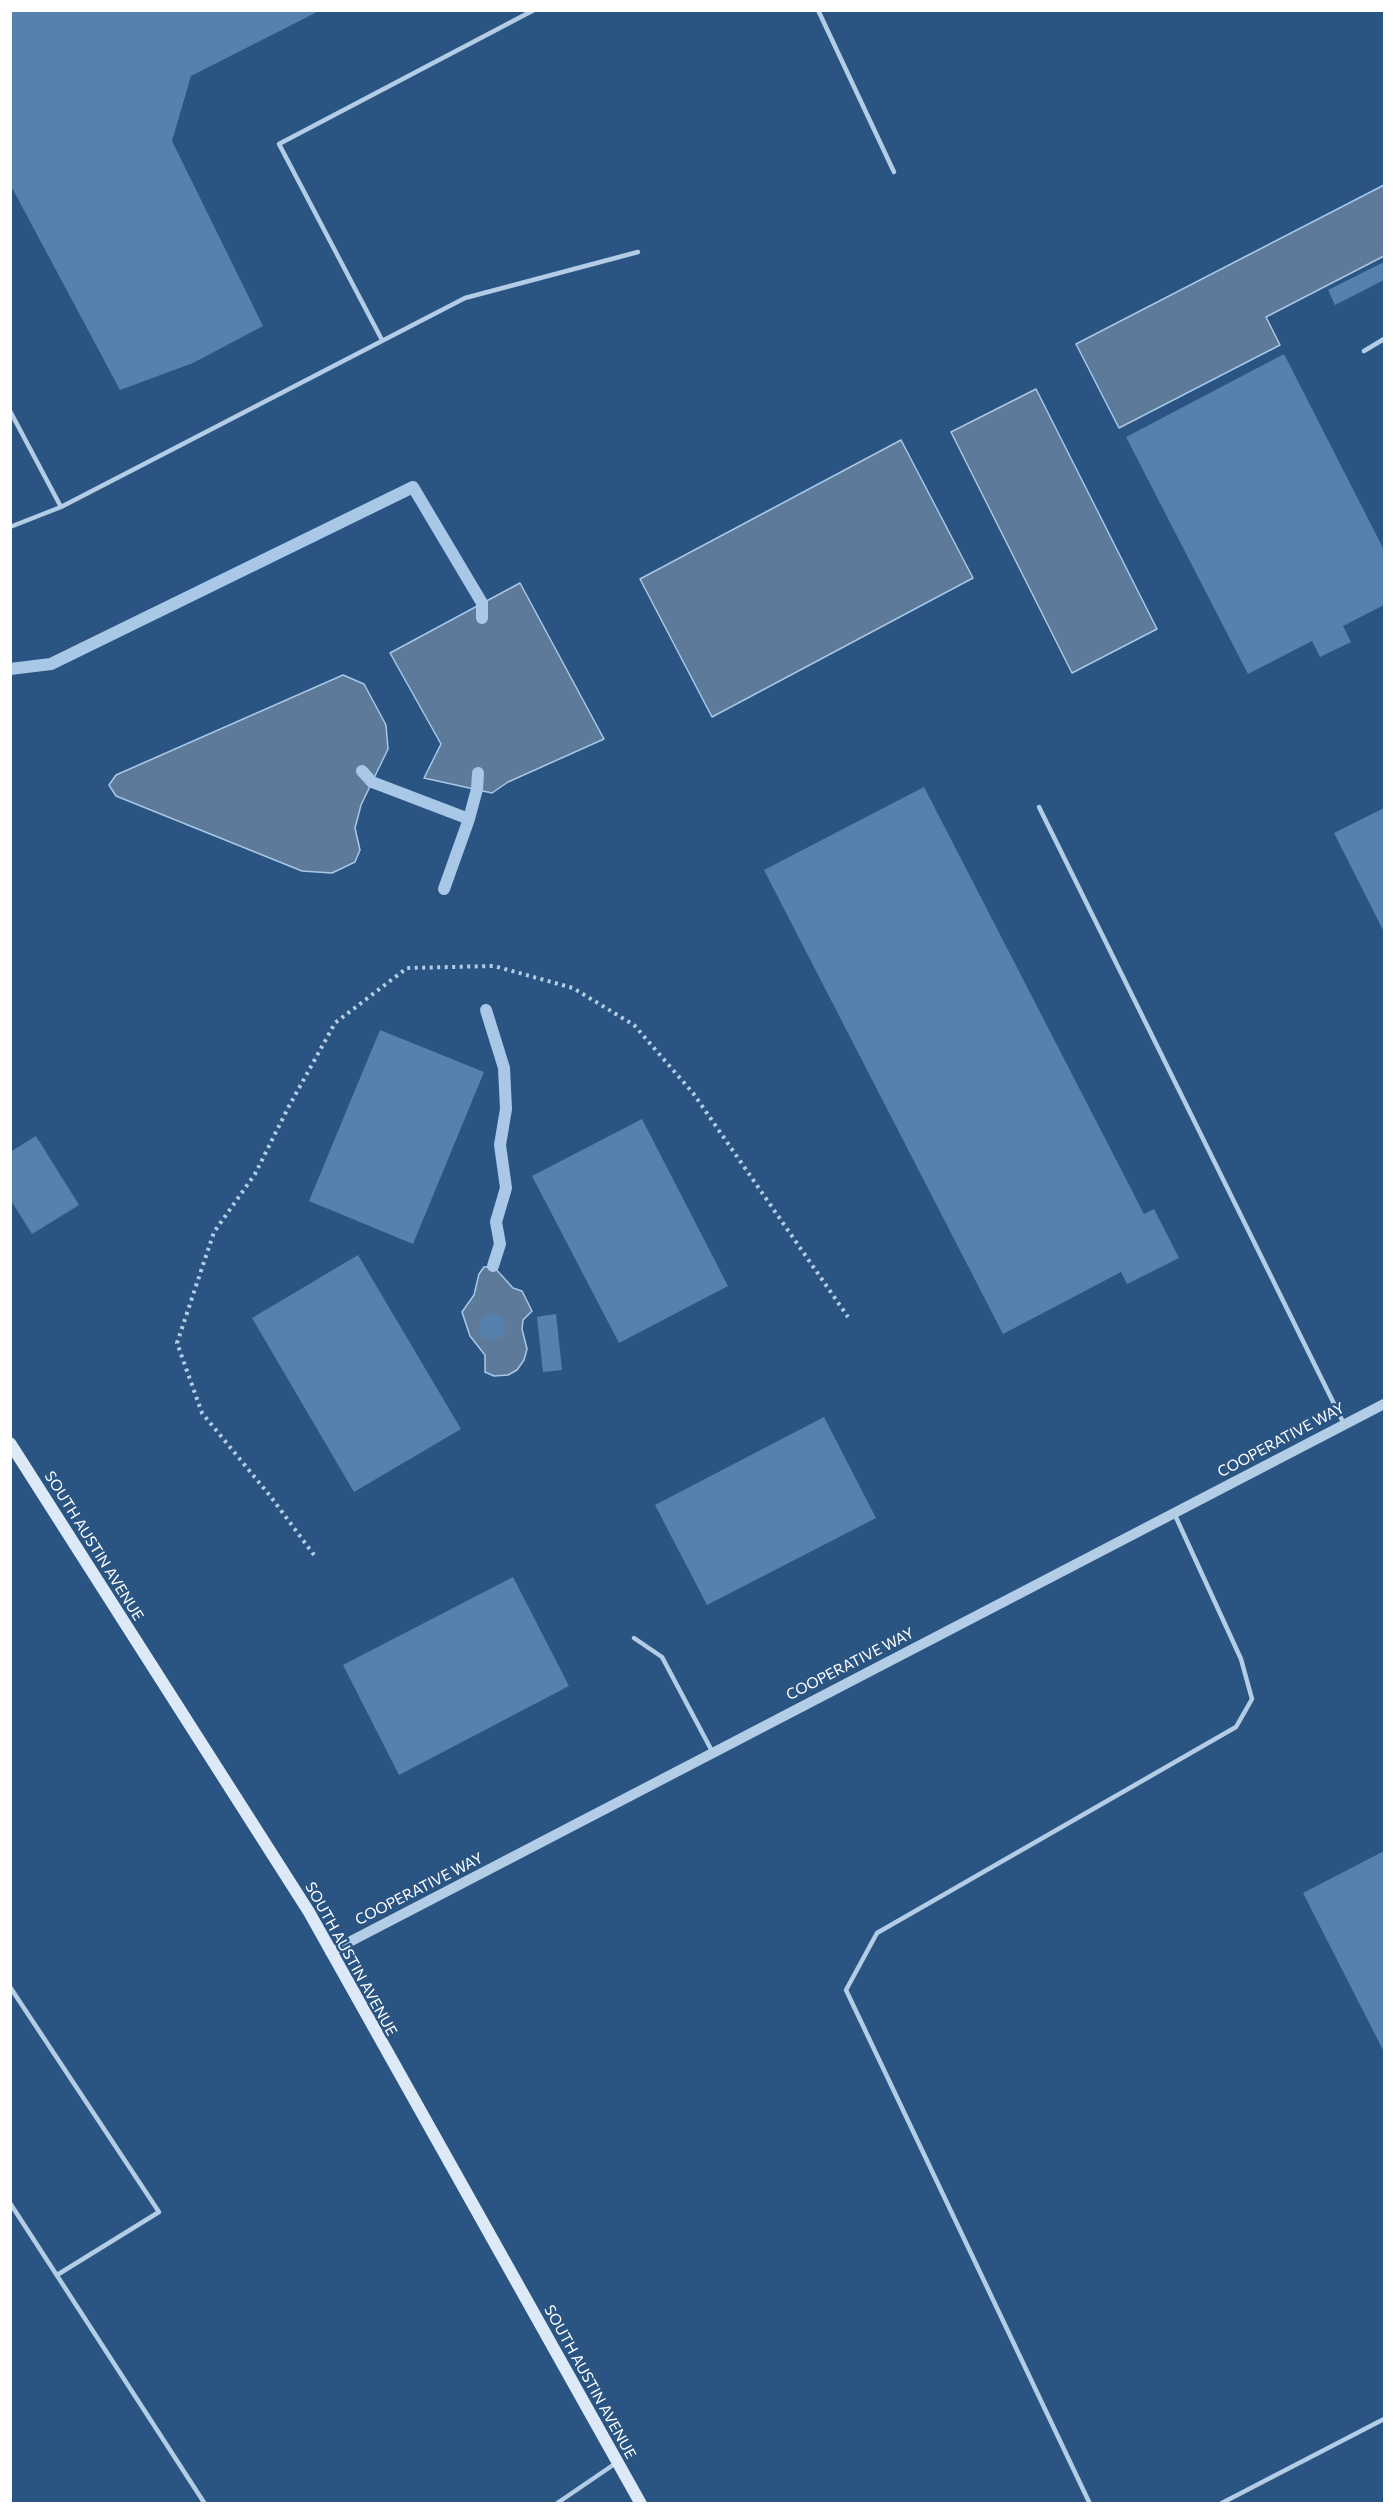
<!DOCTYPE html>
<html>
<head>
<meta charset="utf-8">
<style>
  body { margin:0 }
  #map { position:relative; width:1395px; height:2514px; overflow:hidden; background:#2a5583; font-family:Commissioner,sans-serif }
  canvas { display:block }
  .frame { position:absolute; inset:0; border:12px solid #fff; pointer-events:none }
</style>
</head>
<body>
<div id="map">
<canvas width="1395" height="2514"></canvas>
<div class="frame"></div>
</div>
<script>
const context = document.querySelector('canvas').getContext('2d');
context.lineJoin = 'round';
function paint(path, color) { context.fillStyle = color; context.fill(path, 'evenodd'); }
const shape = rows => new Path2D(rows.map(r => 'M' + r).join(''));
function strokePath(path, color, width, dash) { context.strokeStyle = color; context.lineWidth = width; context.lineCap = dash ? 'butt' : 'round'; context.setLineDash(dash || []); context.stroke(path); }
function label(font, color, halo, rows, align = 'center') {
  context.font = font + ' Commissioner,sans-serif'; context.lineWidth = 5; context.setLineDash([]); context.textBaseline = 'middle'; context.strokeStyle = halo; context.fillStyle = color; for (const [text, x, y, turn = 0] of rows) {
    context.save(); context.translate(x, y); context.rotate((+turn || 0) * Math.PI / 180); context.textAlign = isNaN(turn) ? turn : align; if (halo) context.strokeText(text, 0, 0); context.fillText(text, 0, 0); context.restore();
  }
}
const water = shape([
  [1384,185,1384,256,1266,317,1280,345,1119,428,1076,344,1384,185],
  [1036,389,1157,629,1072,673,951,432,1036,389],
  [901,440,973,578,712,717,640,579,901,440],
  [520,583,604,739,508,782,492,793,424,778,441,744,390,653,520,583],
  [343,675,364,684,386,725,388,749,361,805,355,828,360,850,355,862,332,873,302,871,116,796,109,785,116,775,343,675],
  [493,1266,513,1288,522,1291,532,1311,523,1320,522,1329,527,1349,524,1360,517,1370,508,1375,494,1376,485,1372,485,1355,470,1336,462,1312,474,1295,479,1274,484,1267,493,1266]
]);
const stream = shape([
  [10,669,51,664,413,487,482,603,482,618],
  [362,771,372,782,469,819],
  [444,889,469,819,477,789,478,773],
  [486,1010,504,1068,506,1109,500,1145,506,1188,496,1222,500,1244,493,1266]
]);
const building = shape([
  [10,10,321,10,191,76,172,141,263,326,193,363,120,390,10,184],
  [1384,262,1384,280,1335,305,1328,290],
  [1284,354,1384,550,1384,605,1343,626,1351,642,1320,657,1312,641,1248,674,1126,437],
  [924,787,1144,1214,1154,1209,1179,1258,1127,1284,1121,1272,1003,1334,764,870],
  [1384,808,1384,932,1334,833],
  [380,1030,484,1072,413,1244,309,1201],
  [642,1119,728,1286,619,1343,532,1176],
  [36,1136,79,1205,32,1234,10,1199,10,1152],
  [358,1255,461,1429,354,1492,252,1318],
  '479 1327a13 13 0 1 1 26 0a13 13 0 1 1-26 0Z',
  [556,1314,562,1370,543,1372,537,1317],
  [824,1417,876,1518,707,1605,655,1505],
  [513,1577,569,1686,399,1775,343,1665],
  [1384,1851,1384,2052,1303,1893]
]);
const path = shape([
  [314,1555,271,1497,202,1413,177,1343,214,1232,255,1174,288,1108,335,1023,407,968,494,966,573,988,634,1025,693,1093,848,1317]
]);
const service = shape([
  [818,10,894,172],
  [382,340,279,144,534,10],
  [1364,351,1384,339],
  [10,411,61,507,465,298,638,252],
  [10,527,61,507],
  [1039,807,1344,1424],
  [634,1638,662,1657,713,1753],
  [10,1987,159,2212,57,2275],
  [10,2203,205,2504],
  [556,2504,616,2463],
  [1090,2504,846,1990,877,1933,1236,1727,1252,1699,1241,1659,1174,1513],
  [1220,2504,1384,2419]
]);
const tertiary = shape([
  [330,1952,1384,1404]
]);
const secondary = shape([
  [10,1443,309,1912,641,2504]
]);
const streetNames = [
  ["COOPERATIVE WAY",1281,1440,-28],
  ["SOUTH AUSTIN AVENUE",94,1546,58],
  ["COOPERATIVE WAY",850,1664,-27],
  ["COOPERATIVE WAY",419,1889,-27],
  ["SOUTH AUSTIN AVENUE",351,1959,61],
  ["SOUTH AUSTIN AVENUE",590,2382,61]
];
paint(water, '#5d7a9a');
strokePath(water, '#a9c8e7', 1.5);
strokePath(stream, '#a9c8e7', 12);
paint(building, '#5681ad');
strokePath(path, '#b4cde6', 4, [3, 4.5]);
strokePath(service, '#b4cde6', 4.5);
strokePath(tertiary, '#b4cde6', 10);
strokePath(secondary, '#dde9f6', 12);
label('15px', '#fff', '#2a5583', streetNames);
</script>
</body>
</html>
